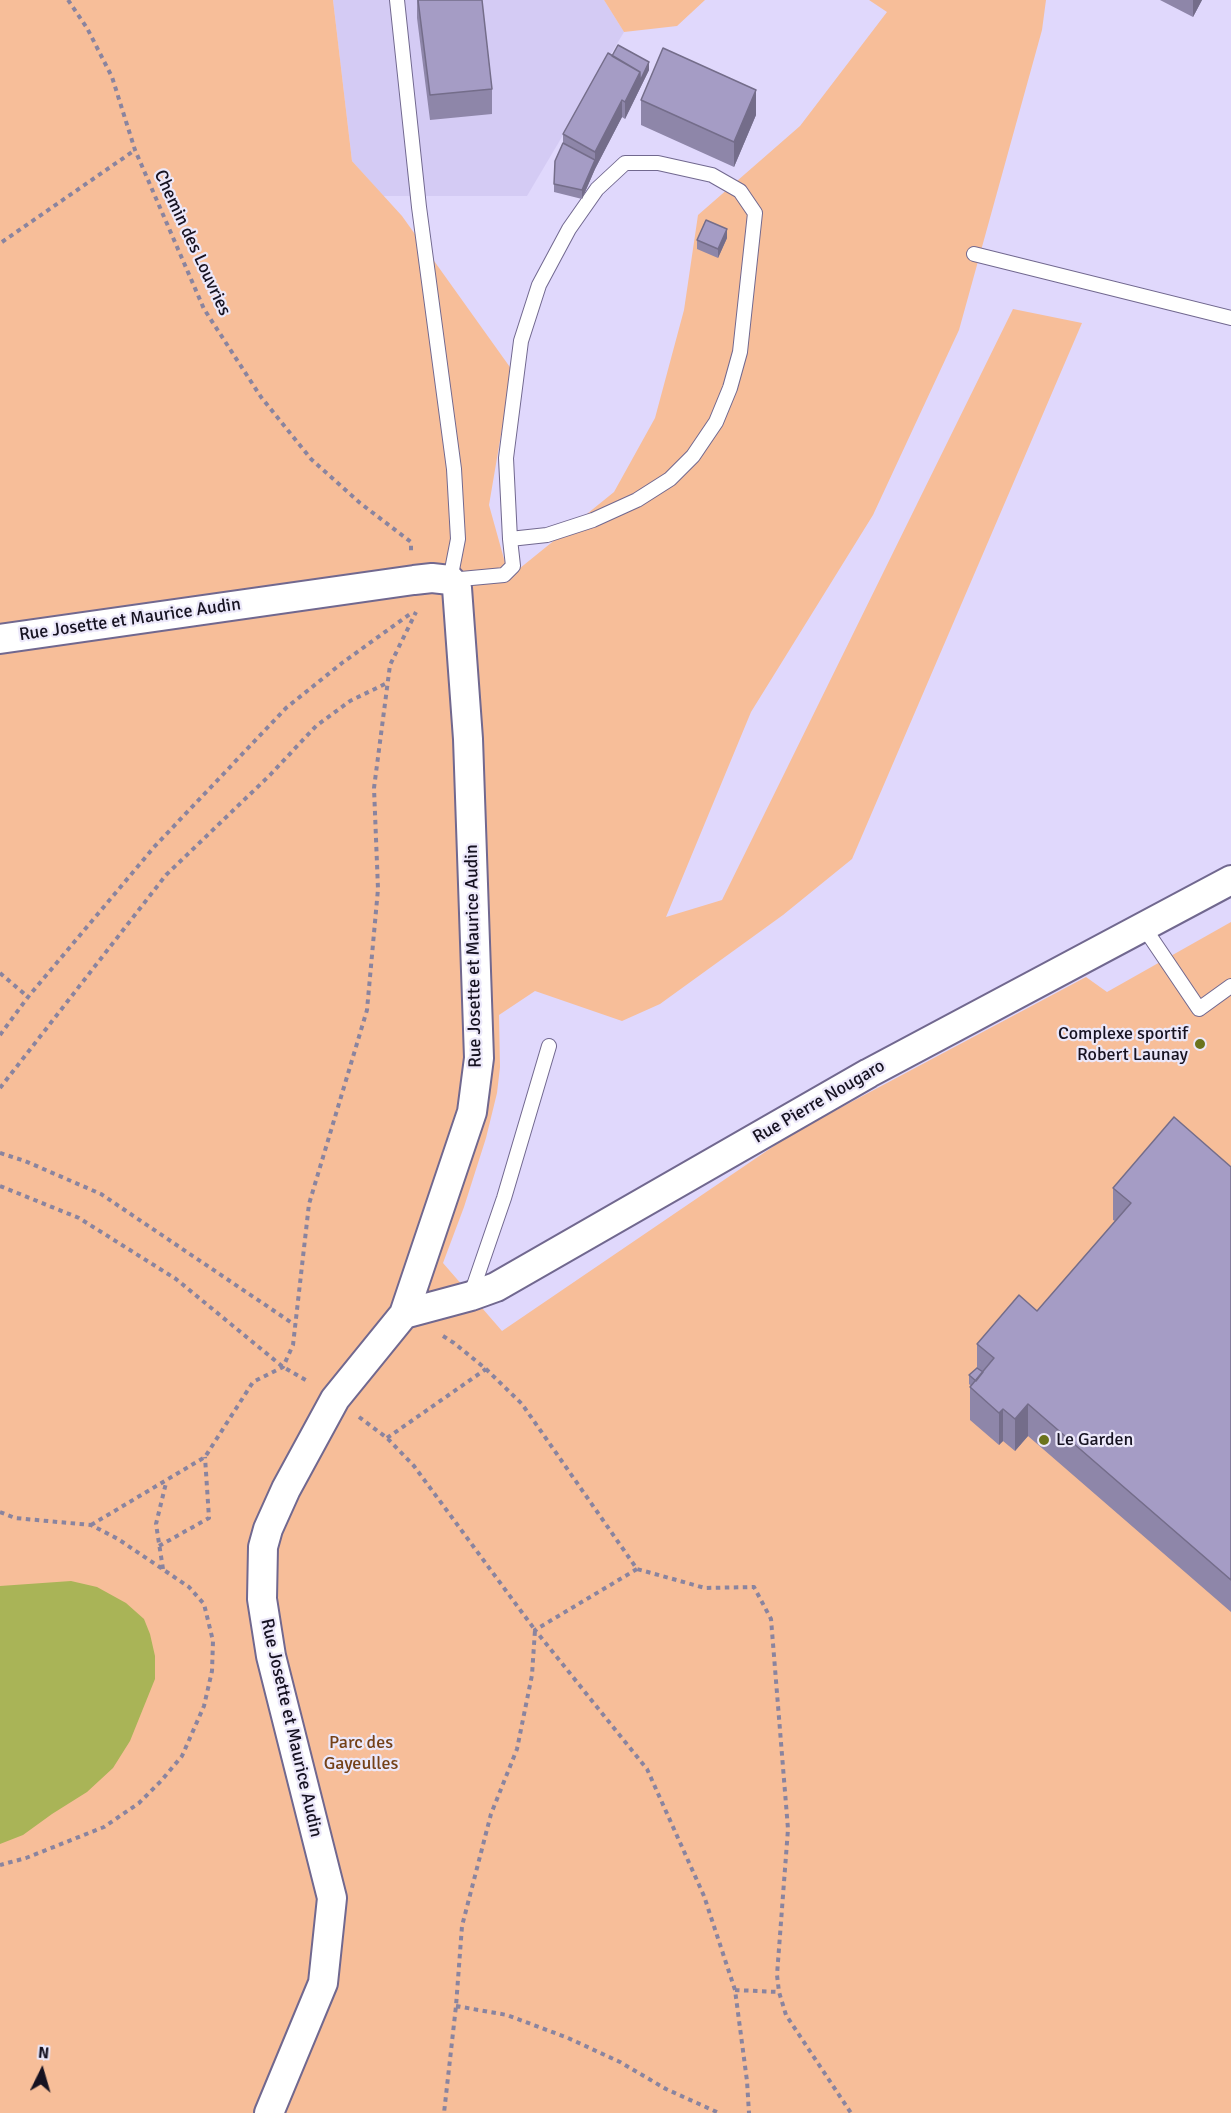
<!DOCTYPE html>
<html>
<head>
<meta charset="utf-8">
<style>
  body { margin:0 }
  #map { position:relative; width:1231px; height:2113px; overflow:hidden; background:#e0d8fc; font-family:Signika,sans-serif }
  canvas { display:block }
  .north { position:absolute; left:12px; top:2041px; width:60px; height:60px; -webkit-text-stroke:4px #ece8fa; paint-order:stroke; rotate:5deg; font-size:16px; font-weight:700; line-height:24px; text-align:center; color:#161221 }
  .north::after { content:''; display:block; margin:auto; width:21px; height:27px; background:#161221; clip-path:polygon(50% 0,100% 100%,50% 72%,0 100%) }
</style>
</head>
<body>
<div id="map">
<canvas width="1231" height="2113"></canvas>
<div class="north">N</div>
</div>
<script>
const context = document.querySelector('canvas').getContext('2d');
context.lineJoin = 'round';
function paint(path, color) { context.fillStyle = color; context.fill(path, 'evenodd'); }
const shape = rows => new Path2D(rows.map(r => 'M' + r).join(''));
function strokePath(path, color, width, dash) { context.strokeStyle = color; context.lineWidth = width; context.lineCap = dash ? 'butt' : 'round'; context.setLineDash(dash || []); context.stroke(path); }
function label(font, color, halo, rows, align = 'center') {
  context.font = font + ' Signika,sans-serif'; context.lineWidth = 4.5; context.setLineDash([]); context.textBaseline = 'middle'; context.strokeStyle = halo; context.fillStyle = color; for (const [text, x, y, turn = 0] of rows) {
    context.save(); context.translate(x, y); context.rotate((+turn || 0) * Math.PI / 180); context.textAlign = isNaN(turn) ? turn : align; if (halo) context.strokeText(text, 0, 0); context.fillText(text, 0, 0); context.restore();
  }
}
const built = shape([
  [333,0,604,0,624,32,527,196,383,196,352,161]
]);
const green = shape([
  [0,0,333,0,352,161,402,216,512,370,489,505,509,577,614,492,655,418,684,310,698,215,800,126,887,12,869,0,1046,0,1042,30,959,330,873,515,751,712,666,917,722,900,1013,309,1082,323,852,859,783,915,660,1004,622,1021,535,991,499,1015,500,1067,497,1093,486,1138,464,1207,443,1263,502,1331,793,1133,1086,977,1107,992,1231,922,1231,2113,0,2113],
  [604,0,705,0,677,26,624,32]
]);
const water = shape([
  [71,1581,97,1587,126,1603,144,1619,150,1634,155,1656,155,1679,130,1741,113,1768,87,1792,52,1814,23,1835,0,1844,0,1586]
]);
const path = shape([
  [68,0,87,28,112,77,135,150,204,309,261,397,311,459,360,503,411,542,411,551],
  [2,242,135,150],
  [0,973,28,997],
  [0,1035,28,997,155,846,286,708,342,663,410,614],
  [0,1088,166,875,270,775,316,726,350,701,387,683],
  [0,1153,25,1161,101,1194,295,1325],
  [0,1186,79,1218,176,1279,283,1367,309,1382],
  [443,1336,454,1343,486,1369,522,1404,637,1569,705,1588,754,1587,771,1619,788,1829,777,1975,779,1992,786,2015,851,2113],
  [359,1417,387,1438,414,1466,535,1630,532,1675,517,1749,491,1814,462,1926,456,2006,444,2113],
  [387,1438,486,1369],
  [0,1512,15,1518,91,1525,118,1539,189,1587,204,1604,213,1641,212,1671,204,1706,182,1756,161,1781,139,1803,104,1827,26,1858,0,1865],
  [91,1525,205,1457,253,1382,283,1367,293,1345,309,1204,367,1010,378,889,374,788,390,665,416,612],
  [159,1546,209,1518,205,1457],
  [163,1569,156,1524,166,1483],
  [637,1569,535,1630,647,1769,704,1896,735,1990,747,2081,749,2113],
  [735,1990,779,1992],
  [456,2006,507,2015,568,2038,620,2062,666,2089,719,2113]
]);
const service = shape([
  [397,0,419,207,454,469,458,539,450,580,504,575,513,566,510,539,506,458,521,341,539,285,569,229,597,189,625,163,658,163,712,175,740,191,755,213,740,352,730,388,716,422,693,456,670,479,637,500,593,520,547,535,510,539],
  [974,254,1231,318],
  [1143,926,1199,1009,1231,986],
  [471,1294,504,1198,549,1046]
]);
const minor = shape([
  [0,639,414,580,432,578,450,580,457,588,468,739,479,1058,472,1112,404,1314,335,1399,286,1489,268,1529,263,1547,262,1599,271,1656,332,1898,323,1983,269,2113],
  [404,1314,471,1296,496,1287,869,1073,1231,880]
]);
const wall = shape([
  [417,0,482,0,492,89,492,114,430,120,417,18],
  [1160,0,1202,0,1193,17],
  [612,56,649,70,625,119,622,117,595,169,582,199,554,192,554,184,563,143,563,134],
  [641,100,756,115,734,167,641,125],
  [727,238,718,258,697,249,697,240],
  [1231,1167,1231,1612,1028,1436,1015,1451,1003,1441,999,1445,970,1420,970,1387,971,1386,969,1384,969,1375,977,1368,977,1344,1037,1311,1115,1221,1113,1220,1113,1188]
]);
const shadedWall = shape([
  [1193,0,1202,0,1193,17],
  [649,62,649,70,625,119,625,102,640,72],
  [756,90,756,115,734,167,734,142],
  [622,100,622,117,595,169,595,152],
  [595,160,595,169,582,199,582,190],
  [727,229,727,238,718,258,718,249],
  [1028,1404,1028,1436,1015,1451,1015,1419],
  [1003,1409,1003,1441,999,1445,999,1413]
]);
const building = shape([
  [418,0,482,0,492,89,430,95,418,0],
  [618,45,649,62,640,81,640,72,612,56,618,45],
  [663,48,756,90,734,142,641,100,663,48],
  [608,53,640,72,625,102,622,100,595,152,563,134,608,53],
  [563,143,595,160,582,190,554,184,555,161,563,143],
  [706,220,727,229,718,249,697,240,706,220],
  [1174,1117,1231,1167,1231,1580,1028,1404,1015,1419,1003,1409,999,1413,970,1387,994,1358,977,1344,1019,1295,1037,1311,1131,1203,1113,1188,1174,1117],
  [977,1368,983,1372,976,1381,969,1375,977,1368]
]);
const markers = [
  [1200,1044,6,"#6b731c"],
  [1044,1440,6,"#6b731c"]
];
const streetNames = [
  ["Chemin des Louvries",192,243,65],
  ["Rue Josette et Maurice Audin",130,620,-8],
  ["Rue Josette et Maurice Audin",474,956,-91],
  ["Rue Pierre Nougaro",819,1102,-30],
  ["Rue Josette et Maurice Audin",291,1728,77]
];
const poiNames = [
  ["Complexe sportif",1188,1034],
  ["Robert Launay",1188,1055],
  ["Le Garden",1056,1440,"left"]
];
const parkNames = [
  ["Parc des",361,1743],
  ["Gayeulles",361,1764]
];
paint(built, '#d4cbf4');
paint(green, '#f7be99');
paint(water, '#a9b457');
strokePath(service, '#71688f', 16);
strokePath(minor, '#71688f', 32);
strokePath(path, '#8a849f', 4, [4.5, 4.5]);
strokePath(service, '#fff', 14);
strokePath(minor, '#fff', 28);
paint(wall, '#8e86a9');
paint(shadedWall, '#746d8a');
paint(building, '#a59cc5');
strokePath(building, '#746d8a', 1.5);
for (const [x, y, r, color] of markers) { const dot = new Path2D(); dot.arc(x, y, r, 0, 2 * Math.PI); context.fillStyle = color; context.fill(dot); strokePath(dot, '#ece8fa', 2); }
label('18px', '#161221', '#ece8fa', streetNames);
label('18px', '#161221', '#ece8fa', poiNames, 'right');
label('18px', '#744118', '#ece8fa', parkNames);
</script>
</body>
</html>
